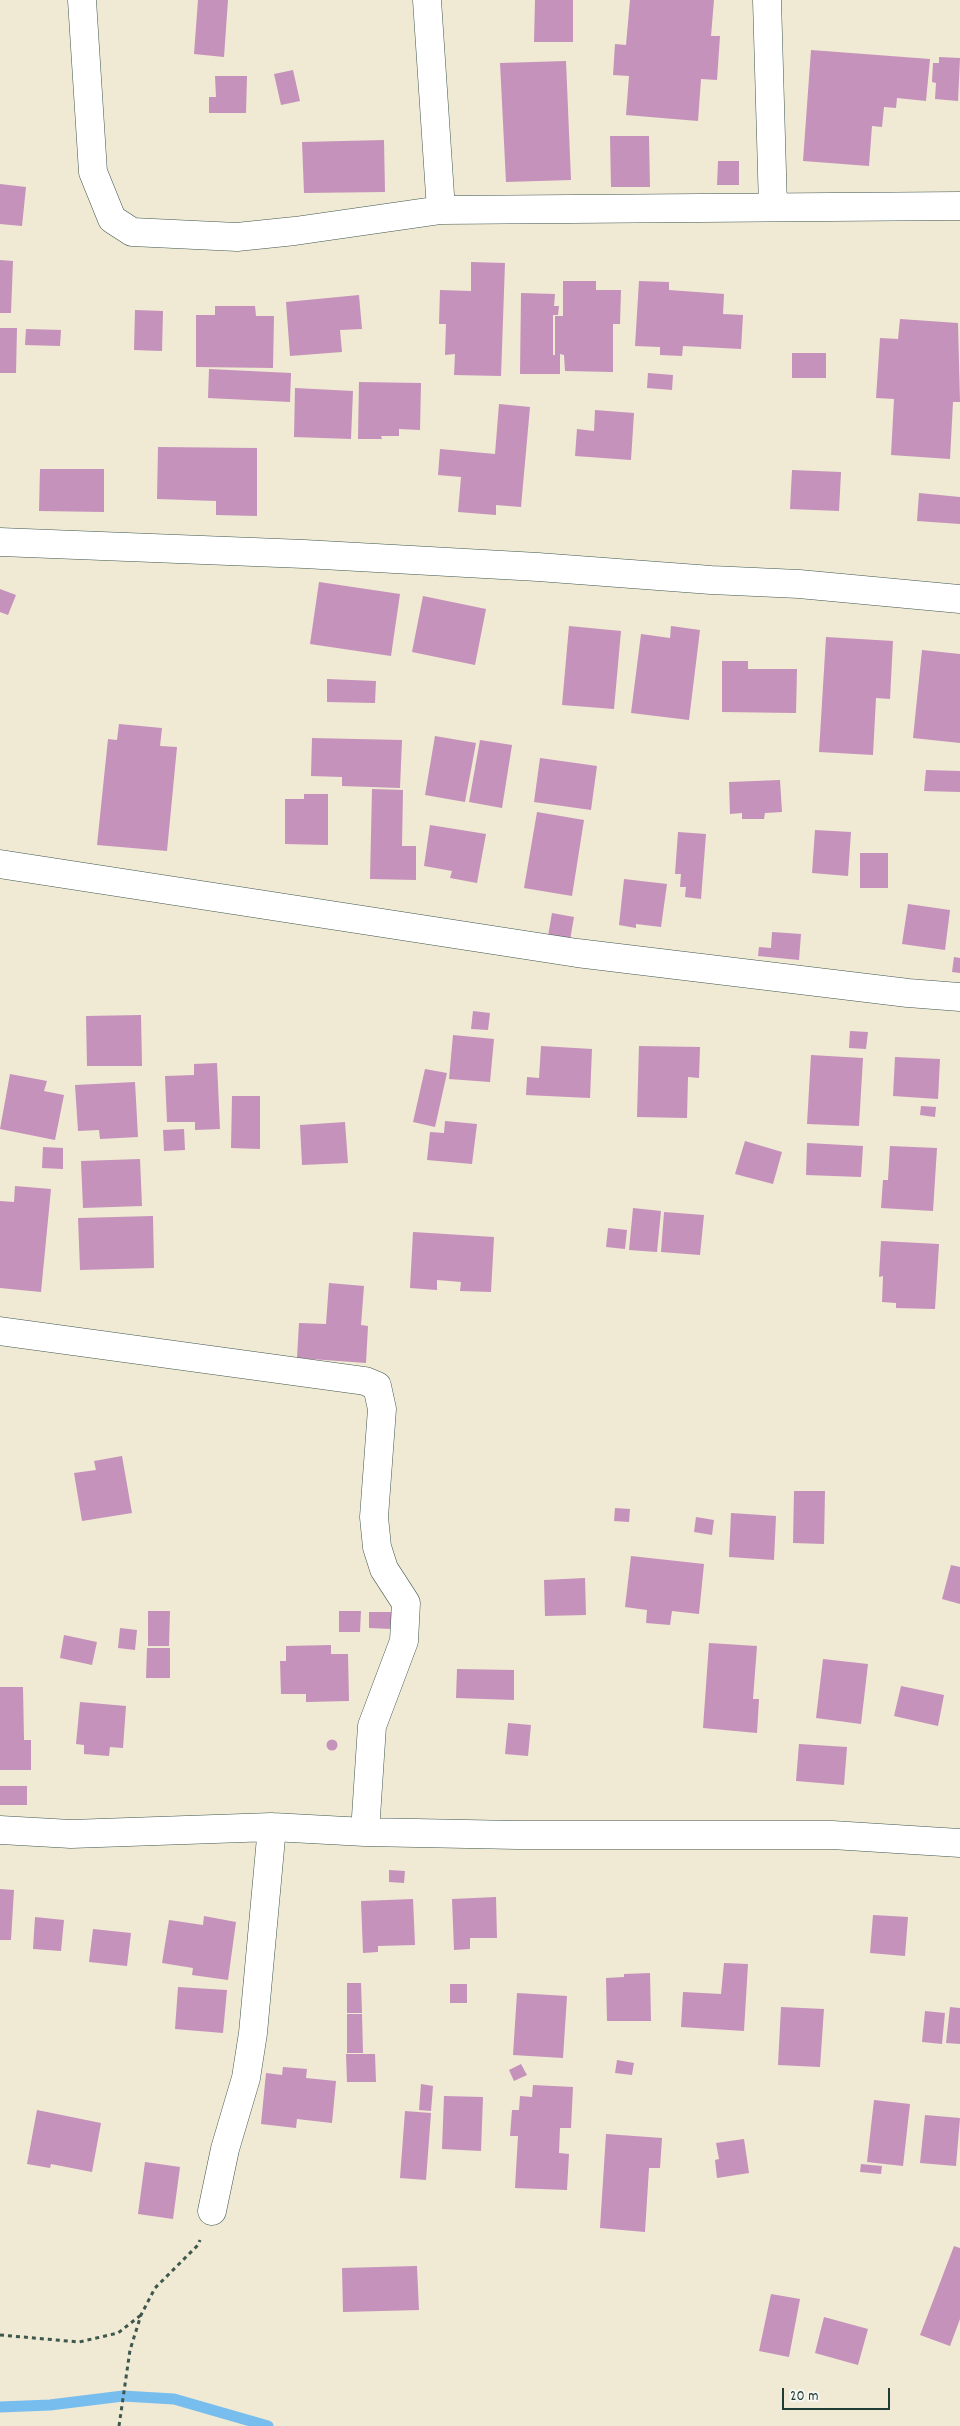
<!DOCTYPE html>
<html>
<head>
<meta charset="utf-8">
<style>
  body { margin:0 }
  #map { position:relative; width:960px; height:2426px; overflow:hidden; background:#f0e9d4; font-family:Dekko,sans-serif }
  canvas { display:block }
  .scale { position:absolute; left:782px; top:2388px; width:108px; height:22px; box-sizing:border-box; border:2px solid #1f3d34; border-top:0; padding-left:6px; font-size:15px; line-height:18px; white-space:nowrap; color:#1f3d34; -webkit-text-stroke:4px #f6f6f2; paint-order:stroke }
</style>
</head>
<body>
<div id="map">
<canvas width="960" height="2426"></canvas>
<div class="scale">20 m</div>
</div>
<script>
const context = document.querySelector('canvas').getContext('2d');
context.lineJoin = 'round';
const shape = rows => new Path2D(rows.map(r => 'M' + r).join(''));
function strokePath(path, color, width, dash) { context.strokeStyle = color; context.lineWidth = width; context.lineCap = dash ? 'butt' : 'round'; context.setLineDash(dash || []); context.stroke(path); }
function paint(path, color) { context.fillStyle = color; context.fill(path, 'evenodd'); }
const stream = shape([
  [0,2407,50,2405,123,2396,174,2399,268,2426]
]);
const building = shape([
  [198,0,228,0,224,57,194,54],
  [535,0,573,0,573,42,534,42],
  [630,0,714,0,711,36,720,36,717,80,701,79,698,121,626,115,629,76,613,75,615,44,626,45],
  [811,50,930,59,926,101,897,98,896,108,884,107,882,127,872,126,869,166,803,161],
  [939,57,960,58,958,101,935,99,936,83,932,82,933,63,939,63],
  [566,61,571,180,506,182,500,63],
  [293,70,300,101,281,105,274,74],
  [215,76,247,76,246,113,209,113,209,97,216,97],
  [610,136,649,136,650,187,611,187],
  [384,140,385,192,304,193,302,142],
  [718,161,739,161,739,185,717,185],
  [0,184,26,187,22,226,0,224],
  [0,260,13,261,11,313,0,313],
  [471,262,505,263,501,376,454,375,455,354,445,355,446,324,439,324,440,290,471,291],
  [563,281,596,281,596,290,621,290,620,324,613,324,613,372,565,371,564,355,560,354,560,374,520,374,521,293,555,294,554,306,559,306,558,315,553,315,553,355,555,355,555,316,563,316],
  [639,281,669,282,669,290,724,294,723,314,743,315,741,349,683,346,682,356,660,355,660,347,635,346],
  [359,295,362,329,340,330,342,352,290,356,286,302],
  [215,306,255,306,256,316,274,316,273,368,196,367,196,315,215,315],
  [135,310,163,311,162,351,134,350],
  [900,319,958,323,960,402,953,402,950,459,891,455,894,399,876,398,880,338,898,339],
  [0,328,17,328,16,373,0,373],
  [26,329,61,330,60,346,25,345],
  [792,353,826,353,826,378,792,378],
  [209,369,291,373,290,402,208,398],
  [648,373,673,375,672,390,647,388],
  [359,382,421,383,420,430,399,429,399,436,381,436,382,439,358,439],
  [295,388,353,391,351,439,294,437],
  [499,404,530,407,521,507,496,505,496,515,458,512,461,477,438,475,440,449,495,454],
  [595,410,634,413,631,460,575,456,577,429,594,431],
  [158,447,257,448,257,516,216,515,216,501,157,499],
  [40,469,104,469,104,512,39,511],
  [792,470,841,472,839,511,790,509],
  [919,493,960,497,960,524,917,521],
  [319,582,400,594,391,656,310,644],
  [0,589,16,595,8,615,0,612],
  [423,596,486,609,475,665,412,652],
  [569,626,621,631,614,709,562,705],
  [671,626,700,630,689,720,631,713,641,634,670,638],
  [826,637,893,641,890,699,876,698,873,755,819,752],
  [922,650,960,654,960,743,913,738],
  [722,661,748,661,748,669,797,669,796,713,722,712],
  [327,679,376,681,375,703,327,702],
  [119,724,162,728,160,746,177,747,167,851,97,845,108,739,117,740],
  [435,736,476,743,465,802,425,795],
  [312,738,402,740,400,788,342,786,342,777,311,776],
  [480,740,512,745,502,808,469,802],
  [540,758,597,766,591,810,534,802],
  [926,770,960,771,960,792,924,791],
  [780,780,782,812,765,813,764,819,742,819,742,813,730,814,729,782],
  [372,789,403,790,402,846,416,846,416,880,370,879],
  [304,794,328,794,328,845,285,844,285,799,304,799],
  [537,812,584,820,572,896,524,888],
  [430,825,486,834,477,883,450,878,452,871,424,866],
  [815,830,851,832,848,876,812,873],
  [678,832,706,834,701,899,685,897,686,887,680,887,681,874,675,874],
  [860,853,888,853,888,888,860,888],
  [624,879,667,884,661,927,636,924,636,928,619,925],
  [908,904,950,910,945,950,902,944],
  [552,913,574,917,570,940,548,936],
  [772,932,801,934,799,960,758,956,759,947,771,948],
  [954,957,960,958,960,973,952,972],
  [473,1011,490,1013,488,1030,471,1029],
  [141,1015,142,1066,87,1066,86,1016],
  [850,1031,868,1032,866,1049,849,1048],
  [453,1035,494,1039,490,1082,449,1079],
  [541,1046,592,1049,590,1098,526,1095,527,1077,539,1078],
  [639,1046,700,1047,699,1078,688,1077,687,1118,637,1117],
  [811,1055,863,1058,859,1126,807,1124],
  [895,1057,940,1059,938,1099,893,1096],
  [217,1063,220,1129,195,1130,195,1122,167,1122,165,1076,194,1075,194,1064],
  [425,1069,447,1073,435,1127,413,1122],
  [10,1074,47,1081,44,1091,64,1095,55,1140,0,1129],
  [135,1082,138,1137,100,1139,99,1130,78,1131,75,1085],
  [232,1096,260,1096,260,1149,231,1148],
  [921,1106,936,1107,935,1117,920,1115],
  [445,1121,477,1124,472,1164,427,1160,430,1132,444,1133],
  [345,1122,348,1163,302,1165,300,1125],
  [184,1129,185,1150,164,1151,163,1130],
  [745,1141,782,1152,773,1184,735,1174],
  [807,1143,863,1146,861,1177,806,1175],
  [890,1146,937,1148,933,1211,881,1208,883,1180,888,1180],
  [43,1147,63,1148,63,1169,42,1168],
  [140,1159,142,1206,83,1208,81,1161],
  [15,1186,51,1189,41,1292,0,1288,0,1201,14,1202],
  [633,1208,661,1211,657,1252,629,1250],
  [664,1212,704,1215,700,1255,661,1252],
  [153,1216,154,1268,80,1270,78,1218],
  [608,1228,627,1230,625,1249,606,1247],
  [413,1232,494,1237,491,1292,460,1291,461,1282,437,1280,437,1290,410,1288],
  [881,1241,939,1244,935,1309,896,1308,896,1303,882,1302,883,1276,879,1277],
  [329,1283,364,1286,361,1325,368,1326,366,1363,297,1358,299,1323,326,1324],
  [122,1456,132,1513,82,1521,74,1473,96,1470,94,1461],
  [794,1491,825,1491,824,1544,793,1543],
  [615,1508,630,1509,629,1522,614,1521],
  [731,1513,776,1516,774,1560,729,1557],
  [696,1517,714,1520,712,1535,694,1532],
  [631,1556,704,1564,699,1614,672,1611,670,1625,646,1623,647,1610,625,1607],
  [951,1565,960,1567,960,1604,942,1599],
  [585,1578,586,1615,545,1616,544,1580],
  [148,1611,170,1611,169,1646,148,1646],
  [339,1611,361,1611,360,1632,339,1632],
  [369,1612,393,1612,392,1629,369,1628],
  [120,1628,137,1630,135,1650,118,1648],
  [64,1635,97,1642,92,1665,60,1658],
  [709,1643,757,1646,753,1699,759,1699,757,1733,703,1728],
  [331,1645,331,1654,348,1654,349,1701,306,1702,306,1694,281,1694,280,1661,286,1661,286,1646],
  [147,1648,170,1648,170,1678,146,1678],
  [823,1659,868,1664,861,1724,816,1718],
  [457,1669,514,1670,514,1700,456,1698],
  [901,1686,944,1695,938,1726,894,1716],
  [0,1687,23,1687,24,1740,31,1740,31,1770,0,1770],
  [80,1702,126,1706,123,1748,110,1747,109,1756,84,1754,84,1745,76,1744],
  [508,1723,531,1725,528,1756,505,1754],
  '326.5 1745a5.5 5.5 0 1 1 11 0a5.5 5.5 0 1 1-11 0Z',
  [799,1744,847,1747,844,1785,796,1781],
  [0,1786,27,1786,27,1805,0,1805],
  [389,1870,405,1871,404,1883,389,1882],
  [0,1889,14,1890,11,1940,0,1940],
  [496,1897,497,1938,470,1938,470,1949,454,1950,452,1899],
  [413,1899,415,1945,378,1946,378,1952,363,1953,361,1901],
  [873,1915,908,1917,905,1956,870,1953],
  [204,1916,236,1922,228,1980,192,1975,193,1968,162,1963,169,1920,203,1925],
  [35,1917,64,1920,61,1951,33,1949],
  [93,1929,131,1933,127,1966,89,1962],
  [724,1963,748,1964,744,2031,681,2027,683,1992,721,1994],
  [650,1973,651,2021,607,2021,606,1978,624,1977,624,1974],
  [347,1983,361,1983,362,2013,347,2013],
  [450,1984,467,1984,467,2003,450,2003],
  [178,1987,227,1990,223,2033,175,2029],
  [517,1993,567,1996,563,2058,513,2055],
  [781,2007,824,2009,820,2067,778,2065],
  [950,2007,960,2008,960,2044,946,2043],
  [925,2011,945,2013,942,2044,922,2042],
  [347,2014,362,2014,363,2053,347,2053],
  [346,2054,375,2054,376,2082,347,2082],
  [617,2060,634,2063,632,2075,615,2073],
  [521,2064,527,2075,514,2081,509,2070],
  [283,2067,307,2069,306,2078,336,2081,332,2123,297,2119,296,2128,261,2124,266,2073,282,2075],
  [421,2084,433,2086,431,2111,419,2110],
  [533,2085,573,2087,571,2128,560,2128,559,2153,569,2154,567,2190,515,2188,518,2136,510,2136,512,2110,519,2110,520,2096,532,2097],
  [444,2096,483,2097,481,2151,442,2149],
  [874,2100,910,2104,903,2166,867,2162],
  [37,2110,101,2123,92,2172,51,2164,50,2168,27,2164],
  [405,2111,431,2113,426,2180,400,2178],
  [925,2115,960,2118,956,2166,920,2163],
  [606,2134,662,2138,660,2168,649,2168,645,2232,600,2228],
  [744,2139,749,2173,717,2178,715,2160,719,2159,716,2143],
  [145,2162,180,2167,173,2219,138,2214],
  [861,2164,882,2166,881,2174,860,2172],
  [954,2246,960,2248,960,2319,950,2346,920,2335],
  [417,2266,419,2310,343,2312,342,2268],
  [771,2294,800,2299,789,2357,759,2351],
  [824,2317,868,2329,858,2365,815,2353]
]);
const path = shape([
  [0,2335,79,2342,118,2333,141,2315],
  [119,2426,130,2350,141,2315,155,2288,198,2245,200,2240]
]);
const street = shape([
  [82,0,93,172,112,219,132,232,237,237,295,231,441,210,960,206],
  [427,0,441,210],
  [767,0,773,207],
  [0,542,304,554,538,567,711,580,799,584,960,599],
  [0,864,577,953,908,993,960,997],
  [0,1331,365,1381,377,1386,382,1409,374,1517,377,1547,384,1569,406,1603,404,1641,372,1726,365,1832],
  [0,1830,71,1834,272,1827,365,1832,517,1835,832,1835,960,1843],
  [212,2211,225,2149,246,2078,253,2033,272,1827]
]);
strokePath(stream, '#77beef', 11);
paint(building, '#c592bb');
strokePath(street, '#3e574c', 29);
strokePath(path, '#3e574c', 3, [4, 4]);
strokePath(street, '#fff', 28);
</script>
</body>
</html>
